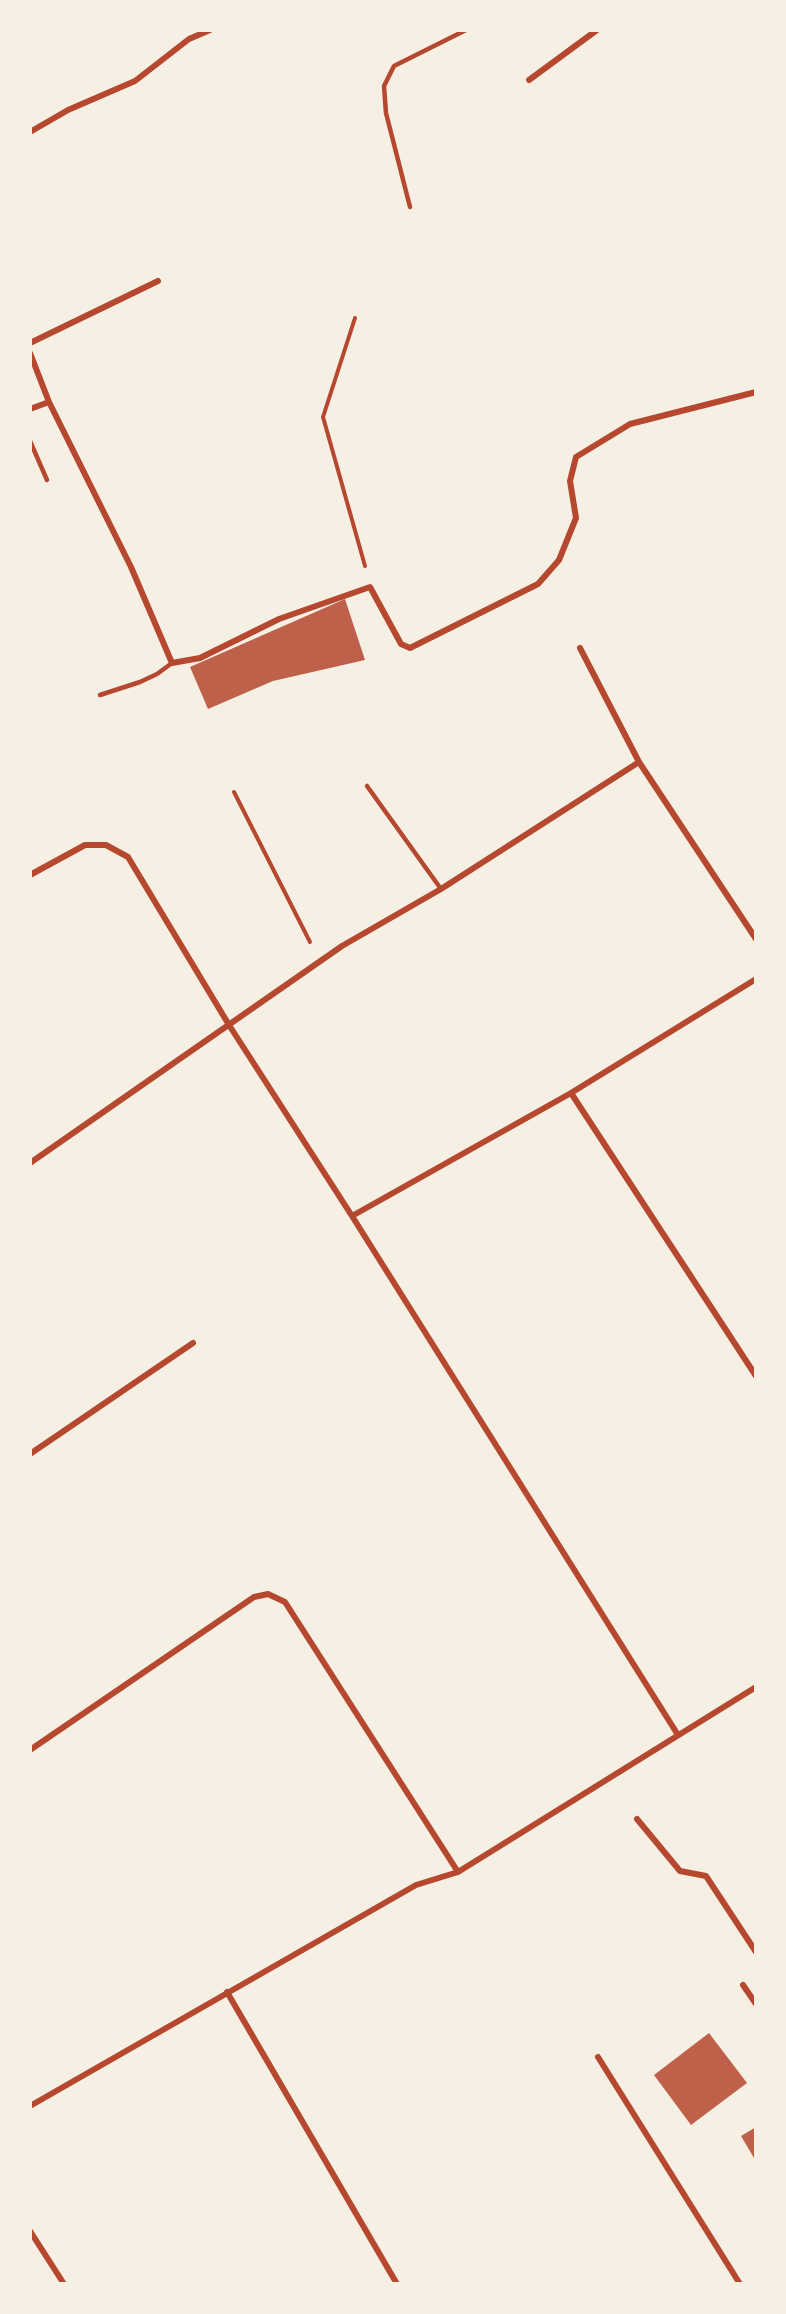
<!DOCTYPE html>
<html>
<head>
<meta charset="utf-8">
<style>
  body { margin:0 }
  #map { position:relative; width:786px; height:2314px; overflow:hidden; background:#f6efe4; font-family:"PT Sans Narrow",sans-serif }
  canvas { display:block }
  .frame { position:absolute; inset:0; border:32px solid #f6efe4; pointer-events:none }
</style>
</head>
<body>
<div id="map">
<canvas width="786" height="2314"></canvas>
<div class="frame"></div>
</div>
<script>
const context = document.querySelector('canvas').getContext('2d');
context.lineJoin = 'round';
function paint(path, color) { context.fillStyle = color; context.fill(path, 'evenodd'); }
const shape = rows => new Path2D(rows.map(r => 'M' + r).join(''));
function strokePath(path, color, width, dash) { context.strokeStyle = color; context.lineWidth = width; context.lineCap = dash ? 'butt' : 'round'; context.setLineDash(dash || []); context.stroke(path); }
const building = shape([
  [345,599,365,660,273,681,208,709,190,667],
  [709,2033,747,2083,691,2125,654,2075],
  [756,2127,756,2157,754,2158,741,2136]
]);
const path = shape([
  [355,318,323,417,365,566],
  [234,792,310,942]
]);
const service = shape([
  [410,207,386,113,384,86,394,66,466,30],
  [30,441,47,480],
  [100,695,140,682,157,674,172,663],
  [367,786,441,889]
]);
const minor = shape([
  [529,80,597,30],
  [30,132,68,110,135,81,189,39,210,30],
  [30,343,158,281],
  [30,353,49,402,131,567,172,663,200,658,279,619,370,587,401,644,410,648,538,584,559,560,576,518,570,481,576,457,630,424,756,392],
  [30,409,49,402],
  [580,648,639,762,756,939],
  [30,875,85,845,106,845,128,857,229,1025,352,1216,678,1735],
  [571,1093,756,1376],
  [30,1163,342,946,441,889,639,762],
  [352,1216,571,1093,756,979],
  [30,1454,193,1343],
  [30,1750,254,1597,268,1594,285,1602,458,1872],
  [637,1819,680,1871,706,1876,756,1952],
  [743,1985,756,2004],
  [227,1992,397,2284],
  [598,2057,740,2284],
  [30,2106,416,1885,458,1872,756,1687],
  [30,2231,64,2284]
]);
paint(building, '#bf614a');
strokePath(path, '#b5482f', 4);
strokePath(service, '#b5482f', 4.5);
strokePath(minor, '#b5482f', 6);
</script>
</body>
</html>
